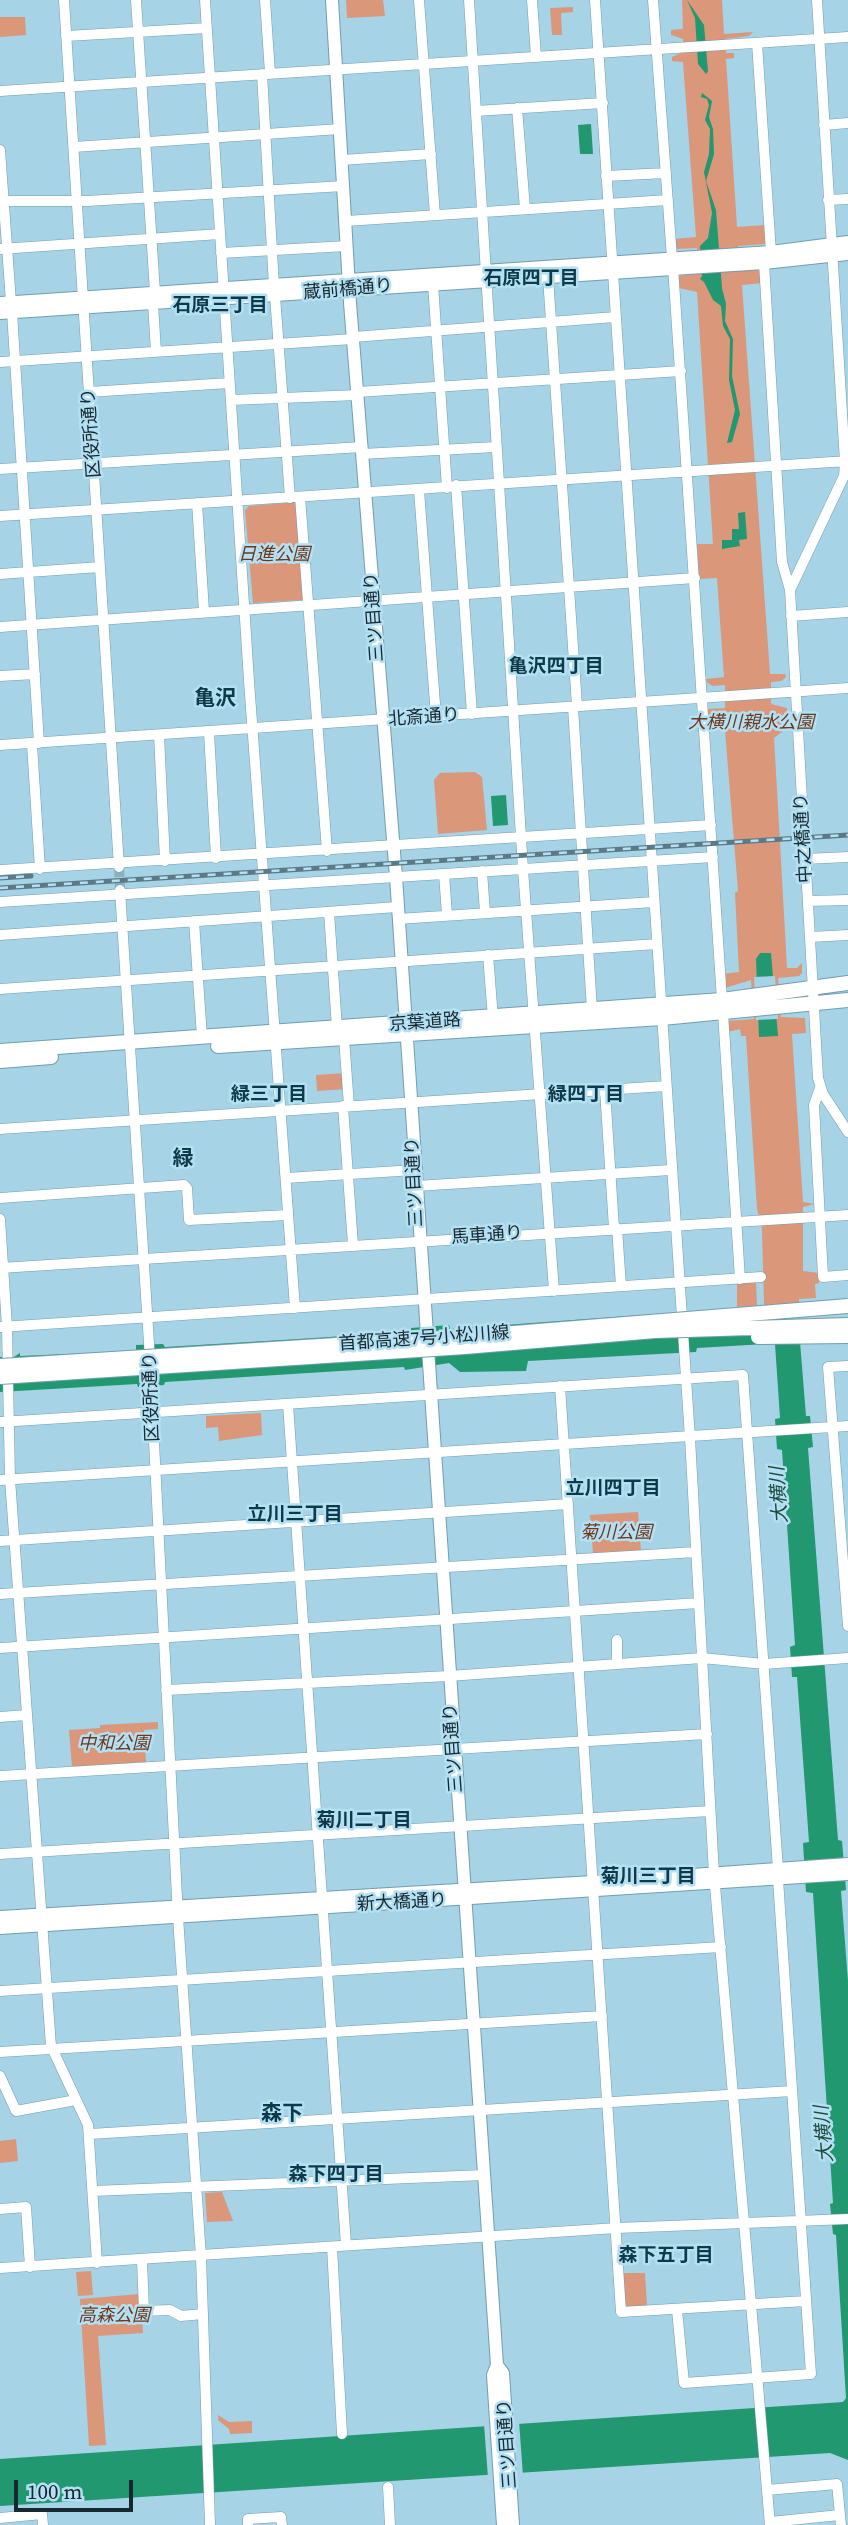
<!DOCTYPE html>
<html>
<head>
<meta charset="utf-8">
<style>
  body { margin:0 }
  #map { position:relative; width:848px; height:2525px; overflow:hidden; background:#a6d3e5; font-family:"Source Serif 4",serif }
  canvas { display:block }
  .scale { position:absolute; left:14px; top:2480px; width:119px; height:32px; box-sizing:border-box; border:4px solid #17282f; border-top:0; padding-left:9px; font-size:21px; line-height:24px; white-space:nowrap; color:#17282f; -webkit-text-stroke:5px #b3e0f3; paint-order:stroke }
</style>
</head>
<body>
<div id="map">
<canvas width="848" height="2525"></canvas>
<div class="scale">100 m</div>
</div>
<script>
const context = document.querySelector('canvas').getContext('2d');
context.lineJoin = 'round';
function paint(path, color) { context.fillStyle = color; context.fill(path, 'evenodd'); }
const shape = rows => new Path2D(rows.map(r => 'M' + r).join(''));
function strokePath(path, color, width, dash) { context.strokeStyle = color; context.lineWidth = width; context.lineCap = dash ? 'butt' : 'round'; context.setLineDash(dash || []); context.stroke(path); }
function label(font, color, halo, rows, align = 'center') {
  context.font = font + ' "Source Serif 4","Noto Sans JP",serif'; context.lineWidth = 5; context.setLineDash([]); context.textBaseline = 'middle'; context.strokeStyle = halo; context.fillStyle = color; for (const [text, x, y, turn = 0] of rows) {
    context.save(); context.translate(x, y); context.rotate((+turn || 0) * Math.PI / 180); context.textAlign = isNaN(turn) ? turn : align; if (halo) context.strokeText(text, 0, 0); context.fillText(text, 0, 0); context.restore();
  }
}
const green = shape([
  [346,0,383,0,385,16,347,18],
  [682,0,722,0,724,34,753,32,749,36,725,39,726,53,734,53,734,58,726,59,737,227,766,225,765,244,738,246,740,270,761,270,762,283,742,285,770,674,785,674,786,677,781,681,771,682,771,704,787,708,788,727,774,738,779,825,787,968,797,968,802,963,802,973,799,976,778,978,781,1017,805,1018,806,1033,792,1034,803,1202,814,1204,803,1207,803,1271,819,1273,819,1283,815,1284,816,1298,799,1299,799,1303,764,1305,762,1229,757,1209,746,1036,741,1036,740,1029,728,1032,727,1021,754,1019,751,980,725,988,723,974,739,972,735,893,738,891,724,718,707,718,707,709,725,708,725,685,712,686,707,682,706,679,724,677,717,578,699,579,697,544,713,544,697,292,679,288,678,276,697,274,697,248,676,249,675,239,696,237,683,62,672,61,672,57,683,52,683,39,671,35,671,30,683,29],
  [573,7,573,12,561,13,562,35,552,35,550,8],
  [0,17,25,17,26,35,0,37],
  [297,502,303,600,253,603,245,510,249,506],
  [475,772,482,777,487,830,438,834,434,780,440,773],
  [345,1073,346,1089,317,1091,316,1075],
  [756,1280,757,1306,737,1307,737,1282],
  [261,1413,262,1435,219,1441,218,1427,206,1428,206,1416],
  [638,1512,641,1551,593,1553,590,1515],
  [158,1722,158,1729,144,1730,146,1762,72,1767,69,1730,100,1728,100,1725],
  [16,2139,18,2161,0,2163,0,2141],
  [222,2192,233,2221,207,2222,205,2193],
  [91,2271,93,2295,78,2296,76,2272],
  [623,2273,645,2273,647,2306,628,2307,624,2303],
  [140,2294,143,2333,98,2336,106,2445,89,2446,80,2299],
  [218,2415,229,2422,252,2421,252,2433,230,2434,229,2429,218,2420]
]);
const water = shape([
  [687,0,704,25,708,71,706,74,698,64,695,18],
  [702,93,712,101,709,117,713,129,714,154,706,181,716,210,722,288,726,304,725,321,733,339,732,376,740,414,732,442,727,443,735,410,729,380,730,339,723,326,721,306,713,300,704,282,700,279,702,276,700,246,708,238,712,213,704,172,709,154,710,129,705,120,709,105,707,99,701,97],
  [591,124,593,154,580,154,578,125],
  [745,512,747,539,739,540,740,546,722,549,722,540,732,540,732,529,739,529,738,513],
  [506,795,508,825,493,826,491,796],
  [760,953,771,953,778,1036,759,1037,756,959],
  [765,1306,766,1344,697,1348,696,1352,528,1361,526,1371,460,1372,449,1363,405,1370,404,1367,165,1382,164,1385,138,1387,137,1384,0,1392,0,1357,14,1357,20,1353,20,1356,136,1351,136,1345,163,1344,165,1347,315,1338,411,1331,411,1328,449,1325,450,1329],
  [800,1342,806,1416,810,1416,813,1447,808,1448,838,1840,842,1841,846,1890,841,1891,848,1981,848,2460,830,2453,0,2506,0,2459,843,2402,846,2398,836,2235,833,2234,830,2204,833,2203,813,1893,806,1892,803,1843,809,1842,797,1677,792,1677,790,1647,795,1645,782,1450,777,1449,775,1419,780,1418,775,1344]
]);
const pier = shape([
  [775,976,778,1019,756,1020,754,977],
  [519,2421,523,2476,488,2478,484,2424]
]);
const minorTunnel = shape([
  [119,867,120,890]
]);
const minor = shape([
  [64,0,119,867],
  [136,0,155,292],
  [205,0,249,681,295,1308],
  [265,0,270,73],
  [419,0,435,215],
  [469,0,523,869,554,1291],
  [532,0,536,57],
  [595,0,690,1438,714,1874,770,2525],
  [653,0,672,258],
  [66,36,207,28],
  [757,43,771,252],
  [262,74,274,286],
  [0,91,848,37],
  [517,108,525,209],
  [476,111,603,103],
  [824,125,848,123],
  [74,147,340,129],
  [0,150,11,302],
  [342,160,431,154],
  [606,176,666,173],
  [828,200,848,199],
  [0,201,87,201,344,186],
  [346,221,668,200],
  [0,249,220,234],
  [221,253,347,246],
  [764,263,782,562,790,590,818,1078,823,1094,848,1132],
  [673,267,722,1000],
  [548,277,577,706],
  [433,284,447,488],
  [275,296,290,498],
  [153,303,156,352],
  [12,312,39,743],
  [353,337,615,317],
  [0,362,353,339],
  [89,392,229,383],
  [358,392,681,371],
  [231,400,358,395],
  [362,454,496,447],
  [0,469,362,447],
  [456,485,472,714],
  [419,490,436,717],
  [300,497,327,851],
  [197,503,204,611],
  [0,516,848,461],
  [0,574,100,567],
  [790,590,844,476,845,462,817,0],
  [791,616,848,612],
  [0,627,695,578],
  [0,676,35,674],
  [573,707,592,1010],
  [209,732,216,858],
  [159,735,165,861],
  [32,744,40,869],
  [0,745,848,688],
  [805,859,848,857],
  [0,870,711,825],
  [482,871,485,913],
  [444,874,447,915],
  [120,890,149,1343,178,1917,201,2257,210,2525],
  [808,901,848,900],
  [0,902,713,857],
  [329,912,337,1028],
  [398,919,654,902],
  [194,921,202,1037],
  [0,935,397,907],
  [810,937,848,935],
  [488,955,493,1018],
  [0,989,657,944],
  [723,1013,740,1279],
  [344,1038,349,1106],
  [820,1088,814,1105,823,1277,848,1275],
  [605,1090,614,1228],
  [343,1106,353,1245],
  [0,1129,666,1086],
  [286,1178,415,1170],
  [416,1186,671,1170],
  [0,1198,184,1185,187,1188,189,1220,288,1215],
  [0,1219,7,1327,10,1479,51,2046,88,2125,97,2263],
  [617,1228,621,1286],
  [0,1268,848,1215],
  [0,1327,761,1277],
  [848,1366,828,1367,848,1626],
  [560,1386,621,2312,806,2301],
  [288,1404,346,2245],
  [0,1422,743,1375,778,1869],
  [0,1480,848,1426],
  [0,1541,568,1504],
  [0,1594,696,1552],
  [617,1640,617,1663],
  [0,1648,699,1603],
  [166,1690,449,1676,702,1658,764,1664,848,1658],
  [0,1717,27,1715],
  [0,1776,707,1734],
  [0,1854,710,1811],
  [0,1991,721,1947],
  [0,2052,602,2016],
  [0,2076,16,2111,76,2100],
  [90,2134,792,2091],
  [93,2191,484,2175],
  [0,2209,26,2207,30,2267],
  [332,2247,342,2434],
  [142,2260,144,2311,170,2310,181,2316,203,2314],
  [0,2268,617,2228,848,2219],
  [677,2310,684,2383,811,2374,778,1879],
  [388,2487,390,2525],
  [767,2490,837,2484,841,2525],
  [0,2518,42,2514,43,2525],
  [770,2522,840,2515],
  [248,2525,248,2519,281,2517,282,2525]
]);
const major = shape([
  [332,0,350,303,396,877,497,2365,493,2375,503,2525],
  [0,303,771,252,848,242],
  [0,313,764,263,848,254],
  [0,1917,593,1882,848,1864],
  [0,1928,848,1874],
  [497,2365,503,2373,513,2525]
]);
const highway = shape([
  [218,1046,662,1018,848,1000],
  [0,1051,722,1000,848,983],
  [0,1061,51,1057]
]);
const rail = shape([
  [0,878,31,876],
  [0,888,848,835]
]);
const highwayBridge = shape([
  [758,1337,848,1336],
  [0,1366,464,1337,848,1306],
  [0,1377,465,1347,655,1331,848,1325]
]);
const streetNames = [
  ["蔵前橋通り",348,290,-5],
  ["区役所通り",92,433,-94],
  ["三ツ目通り",375,617,-94],
  ["北斎通り",424,718,-4],
  ["中之橋通り",804,838,-93],
  ["京葉道路",425,1023,-4],
  ["三ツ目通り",415,1182,-93],
  ["馬車通り",487,1236,-4],
  ["首都高速7号小松川線",424,1339,-4],
  ["区役所通り",152,1397,-92],
  ["三ツ目通り",454,1748,-94],
  ["新大橋通り",402,1903,-3],
  ["三ツ目通り",508,2444,-94]
];
const parkNames = [
  ["日進公園",274,555],
  ["大横川親水公園",751,723],
  ["菊川公園",616,1533],
  ["中和公園",114,1744],
  ["高森公園",114,2316]
];
const neighbourhoodNames = [
  ["石原四丁目",531,279],
  ["石原三丁目",220,306],
  ["亀沢四丁目",556,667],
  ["緑三丁目",269,1095],
  ["緑四丁目",586,1095],
  ["立川四丁目",613,1489],
  ["立川三丁目",295,1515],
  ["菊川二丁目",364,1821],
  ["菊川三丁目",648,1877],
  ["森下四丁目",336,2175],
  ["森下五丁目",666,2256]
];
const waterNames = [
  ["大横川",780,1495,-94],
  ["大横川",825,2134,-95]
];
const quarterNames = [
  ["亀沢",215,700],
  ["緑",183,1160],
  ["森下",282,2115]
];
paint(green, '#da9779');
paint(water, '#219870');
paint(pier, '#a6d3e5');
strokePath(minorTunnel, '#89b1c1', 10, [10, 5]);
strokePath(minor, '#729eaf', 11);
strokePath(major, '#729eaf', 14);
strokePath(highway, '#729eaf', 16);
strokePath(minor, '#fff', 10);
strokePath(major, '#fff', 12);
strokePath(highway, '#fff', 14);
strokePath(rail, '#5c7a86', 5);
strokePath(rail, '#b3e0f3', 2.5, [8]);
strokePath(highwayBridge, '#729eaf', 16, []);
strokePath(highwayBridge, '#fff', 14);
label('18px', '#17282f', '#b3e0f3', streetNames);
label('italic 18px', '#6f371b', '#b3e0f3', parkNames);
label('bold 19px', '#0d3948', '#b3e0f3', neighbourhoodNames);
label('italic 19px', '#1e4b3a', '#b3e0f3', waterNames);
label('bold 21px', '#0d3948', '#b3e0f3', quarterNames);
</script>
</body>
</html>
